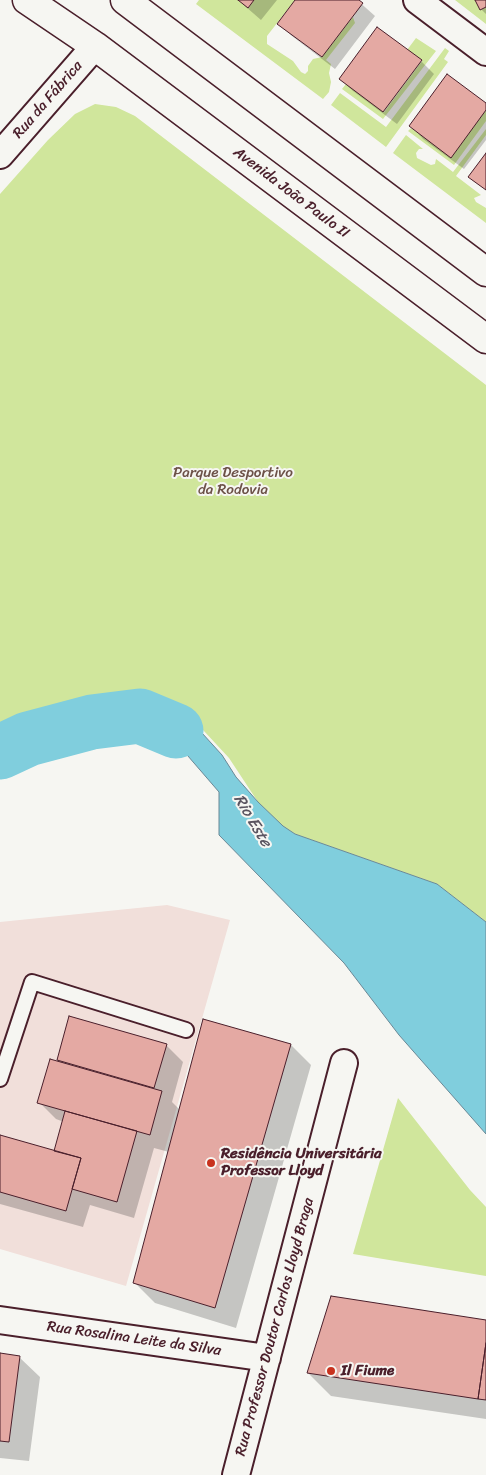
<!DOCTYPE html>
<html>
<head>
<meta charset="utf-8">
<style>
  body { margin:0 }
  canvas { display:block; background:#f6f6f2 }
</style>
</head>
<body>
<canvas width="486" height="1475"></canvas>
<script>
const context = document.querySelector('canvas').getContext('2d');
context.lineJoin = 'round';
function paint(path, color) { context.fillStyle = color; context.fill(path, 'evenodd'); }
const shape = rows => new Path2D(rows.map(r => 'M' + r).join(''));
function strokePath(path, color, width, dash) { context.strokeStyle = color; context.lineWidth = width; context.lineCap = dash ? 'butt' : 'round'; context.setLineDash(dash || []); context.stroke(path); }
function label(font, color, halo, rows, align = 'center') {
  context.font = font + ' Sriracha,sans-serif'; context.lineWidth = 4; context.setLineDash([]); context.textBaseline = 'middle'; context.strokeStyle = halo; context.fillStyle = color; for (const [text, x, y, turn = 0] of rows) {
    context.save(); context.translate(x, y); context.rotate((+turn || 0) * Math.PI / 180); context.textAlign = isNaN(turn) ? turn : align; if (halo) context.strokeText(text, 0, 0); context.fillText(text, 0, 0); context.restore();
  }
}
const built = shape([
  [167,905,230,920,126,1286,0,1249,0,922]
]);
const green = shape([
  [199,0,238,0,248,8,254,0,295,0,267,36,267,44,293,61,301,72,305,74,308,71,308,66,313,59,322,57,353,17,355,23,326,60,331,64,329,73,331,82,329,92,323,99,196,4],
  [455,0,475,0,480,10,486,7,486,24],
  [416,38,436,51,383,119,342,89,346,84,384,112,422,61,407,50],
  [445,48,449,51,444,59,448,62,386,147,331,105,340,93,386,127],
  [95,104,116,107,135,116,486,385,486,922,437,884,295,834,282,826,258,802,229,758,191,717,167,705,117,706,0,741,0,194,48,140,75,114],
  [486,110,486,121,454,165,408,131,411,128,451,157],
  [486,129,486,135,456,176,481,195,474,198,476,202,486,208,486,223,393,153,406,135,423,149,419,149,416,153,417,158,431,165,435,164,436,159,453,172],
  [398,1098,470,1190,486,1207,486,1276,353,1254]
]);
const water = shape([
  [150,711,185,720,202,733,222,755,236,777,258,802,283,826,295,834,437,884,486,922,486,1134,399,1035,344,963,219,835,219,792,175,741,126,730,0,770,0,752,28,739,150,711]
]);
const shadow = shape([
  [238,0,277,0,261,20],
  [297,0,357,0,375,16,335,69,292,36,279,24],
  [477,0,486,0,486,14,481,9],
  [378,29,421,61,434,74,397,124,353,91,340,79],
  [486,105,486,140,464,169,423,139,411,126],
  [70,1018,166,1045,183,1062,172,1102,180,1110,291,1045,311,1065,236,1328,155,1303,134,1282,169,1152,154,1148,134,1218,90,1205,83,1227,0,1204,0,1137,55,1152,64,1122,56,1119,39,1102,58,1062],
  [486,1321,486,1419,331,1396,308,1373],
  [0,1354,19,1357,40,1377,29,1461,0,1458]
]);
const river = shape([
  [0,752,28,739,92,722,140,716,176,731]
]);
const building = shape([
  [238,0,254,0,248,8,238,0],
  [295,0,359,0,363,3,322,57,277,24,295,0],
  [475,0,486,0,486,7,480,10,475,0],
  [377,27,422,60,383,112,339,79,377,27],
  [447,74,486,103,486,110,451,158,409,126,447,74],
  [486,153,486,190,468,177,486,153],
  [69,1016,167,1044,154,1088,57,1060,69,1016],
  [203,1019,291,1044,215,1308,133,1283,203,1019],
  [50,1059,162,1091,150,1135,37,1103,50,1059],
  [65,1111,137,1131,117,1202,72,1189,81,1158,54,1151,65,1111],
  [0,1135,81,1158,66,1211,0,1192,0,1135],
  [331,1296,486,1320,486,1343,478,1399,307,1373,331,1296],
  [486,1343,486,1400,478,1399,486,1343],
  [0,1353,20,1356,9,1442,0,1441,0,1353]
]);
const service = shape([
  [0,1079,32,982,186,1030]
]);
const minor = shape([
  [417,0,486,52],
  [0,155,95,46],
  [0,1320,267,1358],
  [236,1475,344,1063]
]);
const primary = shape([
  [27,0,95,46,486,339],
  [125,0,486,272]
]);
const markers = [
  [211,1163,5,"#c8321e"],
  [331,1371,5,"#c8321e"]
];
const streetNames = [
  ["Rua da Fábrica",48,100,-49],
  ["Avenida João Paulo II",291,193,37],
  ["Rua Professor Doutor Carlos Lloyd Braga",275,1327,-75],
  ["Rua Rosalina Leite da Silva",134,1339,8]
];
const parkNames = [
  ["Parque Desportivo",233,473],
  ["da Rodovia",233,490]
];
const poiNames = [
  ["Residência Universitária",221,1154],
  ["Professor Lloyd",221,1171],
  ["Il Fiume",341,1371]
];
const waterNames = [
  ["Rio Este",252,821,59]
];
paint(built, '#f1dfda');
paint(green, '#d0e69c');
paint(water, '#80cedd');
strokePath(water, '#6a8896', 1);
paint(shadow, '#0003');
strokePath(river, '#80cedd', 55);
paint(building, '#e4a9a3');
strokePath(building, '#4a1f2b', 1);
strokePath(service, '#4a1f2b', 18);
strokePath(minor, '#4a1f2b', 30);
strokePath(primary, '#4a1f2b', 31);
strokePath(service, '#f6f6f2', 14);
strokePath(minor, '#f6f6f2', 26);
strokePath(primary, '#f6f6f2', 28);
for (const [x, y, r, color] of markers) { const dot = new Path2D(); dot.arc(x, y, r, 0, 2 * Math.PI); context.fillStyle = color; context.fill(dot); strokePath(dot, '#f6f6f2', 2); }
label('15px', '#4a1f2b', '#f6f6f2', streetNames);
label('15px', '#6c5147', '#f6f6f2', parkNames);
label('bold 15px', '#4a1f2b', '#f6f6f2', poiNames, 'left');
label('italic 16px', '#5a5460', '#f6f6f2', waterNames);
</script>
</body>
</html>
